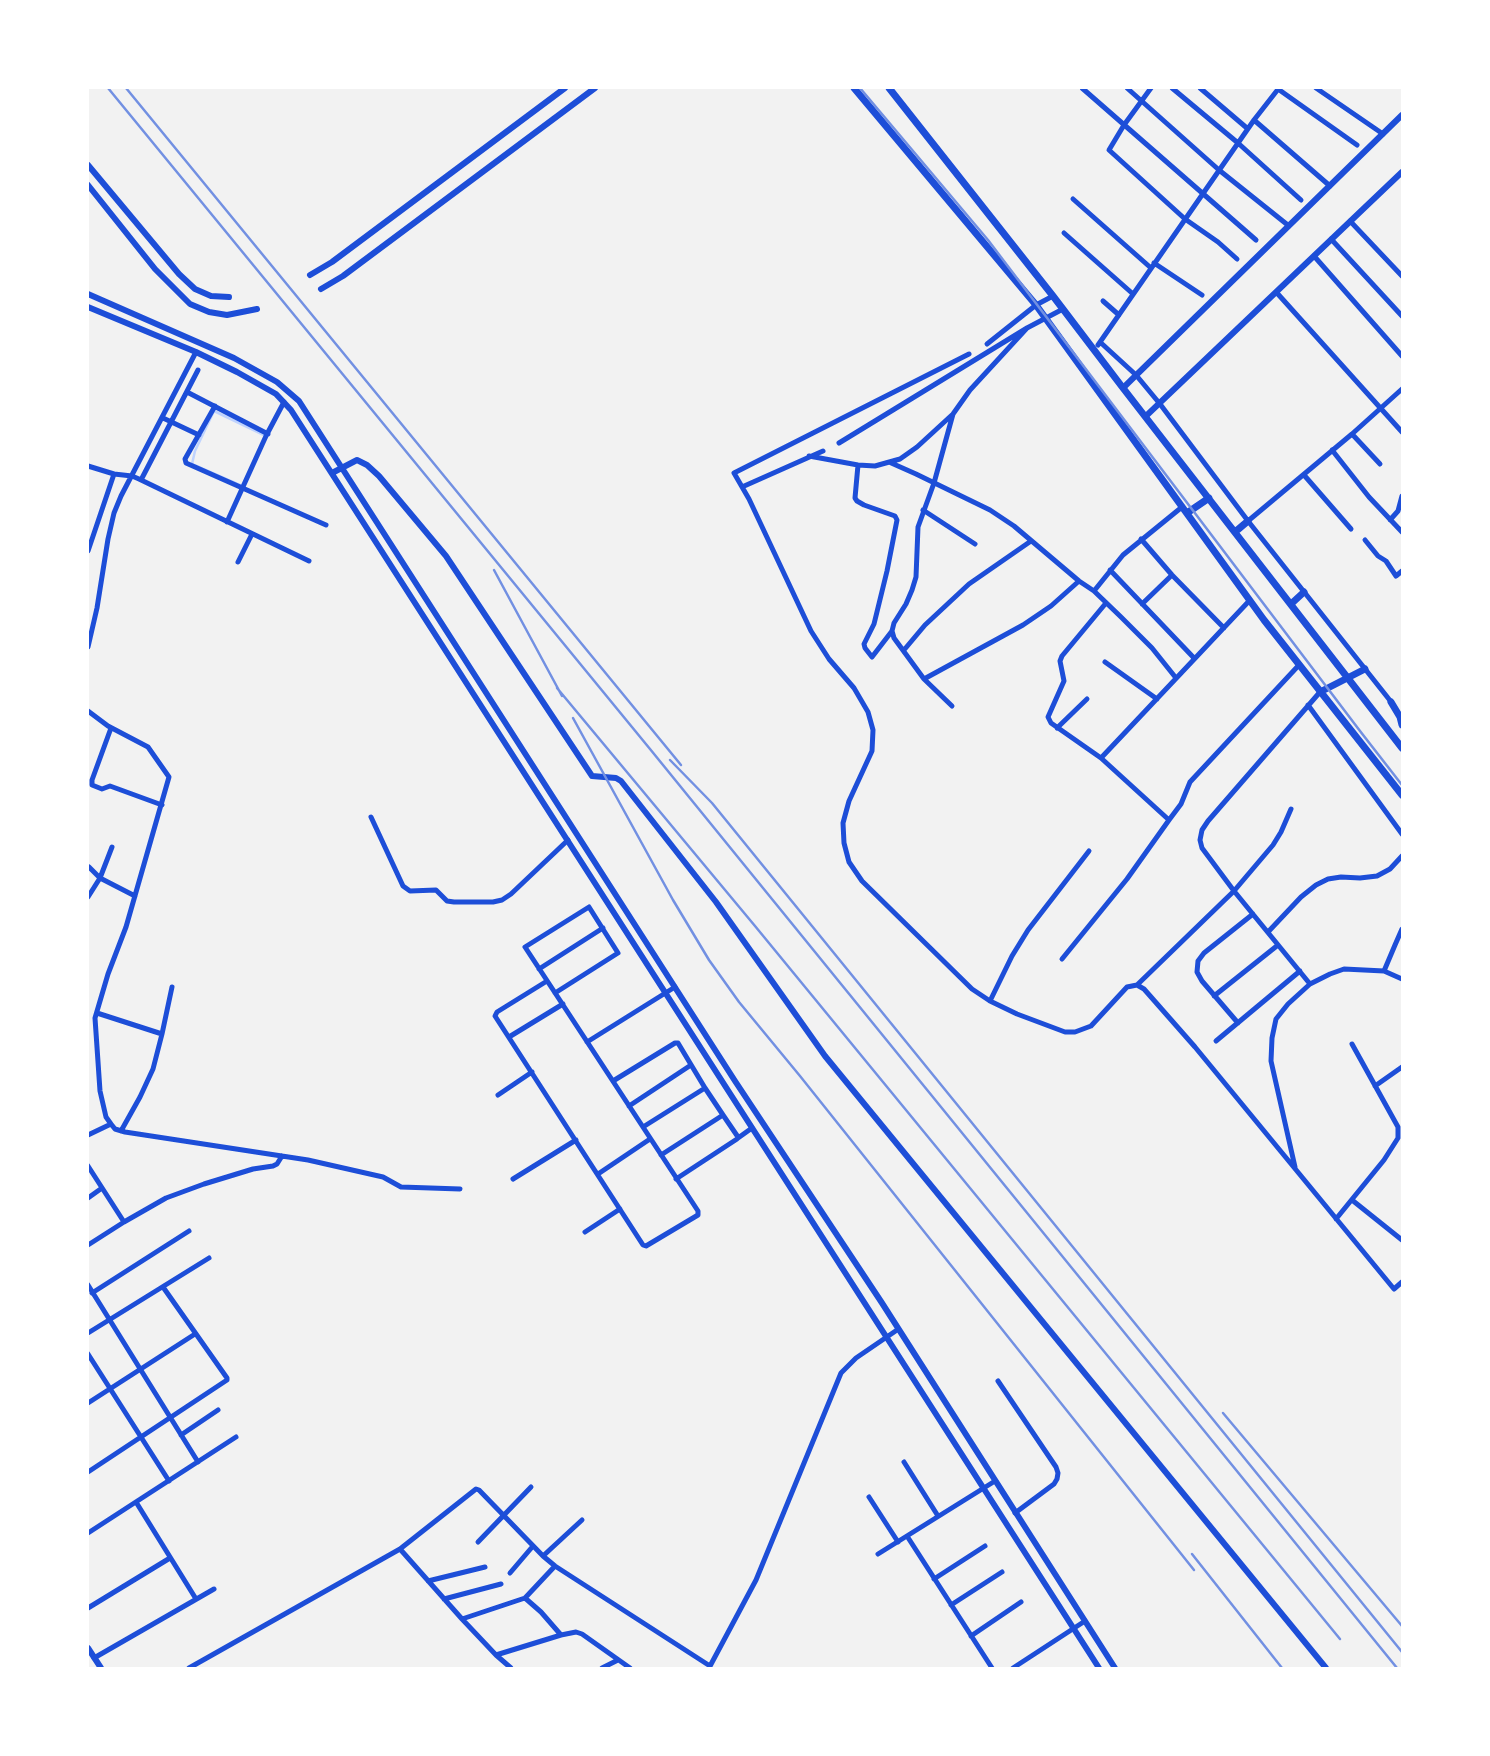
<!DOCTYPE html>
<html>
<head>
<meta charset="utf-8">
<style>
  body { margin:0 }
  #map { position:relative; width:1490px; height:1756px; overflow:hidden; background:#f2f2f2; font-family:"Noto Serif",serif }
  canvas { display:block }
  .frame { position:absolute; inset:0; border:89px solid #fff; pointer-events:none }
</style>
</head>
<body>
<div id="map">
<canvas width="1490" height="1756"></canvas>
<div class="frame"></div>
</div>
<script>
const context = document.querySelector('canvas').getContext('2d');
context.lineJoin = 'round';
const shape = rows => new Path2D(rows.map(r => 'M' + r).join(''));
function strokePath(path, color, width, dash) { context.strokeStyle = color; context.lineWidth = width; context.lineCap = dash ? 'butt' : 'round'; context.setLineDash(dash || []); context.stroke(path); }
const stream = shape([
  [214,411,266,436,242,486,192,464,195,451,214,411]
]);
const minor = shape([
  [1082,88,1256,240],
  [1127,88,1219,170,1289,226],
  [1151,88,1124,125,1109,150,1185,219,1218,242,1237,259],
  [1172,88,1238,143,1301,200],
  [1200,88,1248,129],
  [1316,88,1383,134],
  [1278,89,1357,145],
  [1254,120,1330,186],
  [1073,199,1151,268],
  [1350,221,1402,276],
  [1064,233,1133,294],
  [1331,239,1402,316],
  [1314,256,1402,356],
  [1154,263,1202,295],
  [1277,293,1402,432],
  [1103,301,1119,315],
  [1100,342,1136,375,1160,404,1248,521,1392,703],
  [987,344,1036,305,1053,296],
  [1098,345,1254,120,1279,88],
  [969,354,734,473,749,499,811,631,829,659,854,688,868,712,873,730,872,751,849,801,843,823,844,843,849,862,862,881,972,989,990,1001,1017,1014,1065,1032,1075,1032,1091,1026,1127,987,1137,985,1234,891,1273,845,1281,832,1291,809],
  [187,392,268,434],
  [215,406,185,459,186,463,326,525],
  [163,418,199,435],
  [1352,434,1380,464],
  [839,443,1027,328,1063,309],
  [1332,450,1369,497,1402,532],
  [809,456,858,465,875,466,900,459,917,447,953,414,970,390,1027,328],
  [889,462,916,474,990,510,1014,526,1079,581,1094,591,1121,617,1152,648,1176,678],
  [858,465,855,498,857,501,864,505,895,516,897,520,887,571,874,624,864,644,865,648,872,657,892,631,894,623,906,604,912,590,916,577,918,527,934,483,953,414],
  [88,466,114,474,88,551],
  [114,474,132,476,139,479,309,561],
  [1304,475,1351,529],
  [141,480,198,370],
  [742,487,823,451],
  [923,510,975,544],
  [1390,520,1398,511,1402,496],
  [1248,521,1352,434,1402,389],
  [227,522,266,436,284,402],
  [1141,539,1172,575,1224,628],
  [1365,540,1378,556,1386,561,1396,576,1402,571],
  [238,562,252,534],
  [1110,570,1194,658],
  [1094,591,1123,555,1182,507],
  [1142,604,1172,575],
  [892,631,894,638,924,679,1023,625,1051,606,1079,581],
  [88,647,97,608,108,539,114,513,121,496,196,352],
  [904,650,925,625,969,584,1031,541],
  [1105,662,1157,699],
  [924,679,952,706],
  [1308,705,1402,834],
  [88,711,108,726,148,747,169,777,126,927,108,974,95,1018,100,1091,106,1117,111,1124,115,1129,125,1132,308,1160,383,1177,401,1187,460,1189],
  [111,728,92,780,92,785,102,789,110,786,162,805],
  [1057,728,1087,699],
  [1101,758,1051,723,1048,717,1064,681,1060,661,1062,656,1106,603],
  [371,817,403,886,410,891,436,890,447,901,454,902,493,902,502,900,511,894,568,840],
  [1169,820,1181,804,1190,782,1299,665],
  [89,867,100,878,135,896],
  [88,897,100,878,112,847],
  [1268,932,1301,897,1316,885,1328,879,1341,877,1360,878,1377,876,1390,869,1402,856],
  [1062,959,1127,879,1169,820,1101,758,1250,600],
  [539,969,603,928],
  [1384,971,1395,945,1402,929],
  [547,981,497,1012,495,1016,643,1245,646,1246,698,1215,698,1211,525,947,589,907,618,953,555,993],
  [1310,984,1234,891,1202,848,1200,840,1202,830,1208,821,1320,692],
  [1137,985,1144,989,1195,1047,1394,1289,1402,1282],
  [1214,996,1278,945],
  [990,1001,1012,956,1028,930,1089,851],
  [97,1013,162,1034,153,1069,140,1097,121,1131],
  [1238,1023,1202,981,1197,972,1198,961,1204,953,1253,914],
  [162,1034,172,987],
  [509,1037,563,1004],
  [1216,1041,1300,971],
  [587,1042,675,987],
  [613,1081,675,1043,678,1043,705,1088,643,1127],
  [1375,1086,1402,1067],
  [705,1088,723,1115],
  [498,1095,532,1072],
  [629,1106,691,1065],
  [88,1135,111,1124],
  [738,1138,752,1128],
  [661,1155,723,1115,738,1137,737,1139,676,1179],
  [88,1166,124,1222],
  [1295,1167,1271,1061,1272,1038,1276,1019,1288,1004,1310,984,1330,974,1344,969,1384,971,1402,979],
  [598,1174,650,1139],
  [513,1179,576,1140],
  [88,1198,102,1188],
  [1352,1200,1402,1240],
  [1336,1219,1384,1160,1398,1138,1398,1127,1352,1044],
  [585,1232,620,1209],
  [88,1245,124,1222,166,1198,204,1184,253,1169,273,1166,277,1164,282,1156],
  [88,1285,198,1462],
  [92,1293,189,1231],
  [88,1333,209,1258],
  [88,1354,169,1481],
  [998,1381,1056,1467,1058,1473,1057,1479,1054,1484,1015,1513],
  [88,1403,195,1334],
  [181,1435,218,1410],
  [904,1462,938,1516],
  [88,1472,227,1380,227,1378,163,1287],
  [869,1497,898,1542],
  [136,1502,196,1599],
  [88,1533,236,1437],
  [907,1536,992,1668],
  [478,1542,531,1487],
  [400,1549,462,1619,496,1655,511,1668],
  [878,1554,995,1481],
  [543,1556,582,1520],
  [555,1566,525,1598,541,1612,561,1635],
  [510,1573,533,1546],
  [934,1579,985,1546],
  [428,1581,485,1567],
  [444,1599,501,1584],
  [951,1605,1002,1572],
  [88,1608,170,1558],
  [462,1619,525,1598],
  [971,1636,1021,1602],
  [496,1655,561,1635,576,1632,582,1634,630,1668],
  [94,1658,214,1589],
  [189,1668,400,1549,476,1489,479,1490,543,1556,555,1566,710,1666],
  [602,1668,618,1660],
  [709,1668,756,1580,841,1373,856,1358,897,1330],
  [1013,1668,1085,1621]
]);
const tertiary = shape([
  [88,165,179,274,195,289,211,296,229,297],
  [88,185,155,269,190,304,209,312,227,315,257,309],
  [310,275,332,262,565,88],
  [321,289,343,276,595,88],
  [88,294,234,358,277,382,299,401,735,1081,882,1303,1115,1668],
  [88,307,196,352,237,372,276,394,291,410,1099,1668],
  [1123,388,1402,115],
  [1146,416,1402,172],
  [332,473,357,460,367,465,379,476,446,556,592,776,616,778,621,781,716,902,825,1056,1326,1668],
  [88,1648,101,1668]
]);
const secondary = shape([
  [854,88,1036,305,1264,620,1402,795],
  [889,88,1053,296,1123,388,1402,748],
  [1187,513,1209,498],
  [1235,532,1248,521],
  [1291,604,1304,592],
  [1320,692,1365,669],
  [1391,702,1400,717,1402,725]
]);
const rail = shape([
  [108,88,650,749,1397,1668],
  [126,88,681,765],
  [860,88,988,240,1360,731,1402,785],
  [494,570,562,696],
  [557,688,755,926,1340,1639],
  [573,718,673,900,709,960,739,1002,800,1076,1194,1570],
  [670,760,712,803,1402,1652],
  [1223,1413,1402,1626],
  [1192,1554,1282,1668]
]);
strokePath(stream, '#bfd3fe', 2.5);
strokePath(minor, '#1d4ed8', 5);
strokePath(tertiary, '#1d4ed8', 6);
strokePath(secondary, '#1d4ed8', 7);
strokePath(rail, '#7290e2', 2.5);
</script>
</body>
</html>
